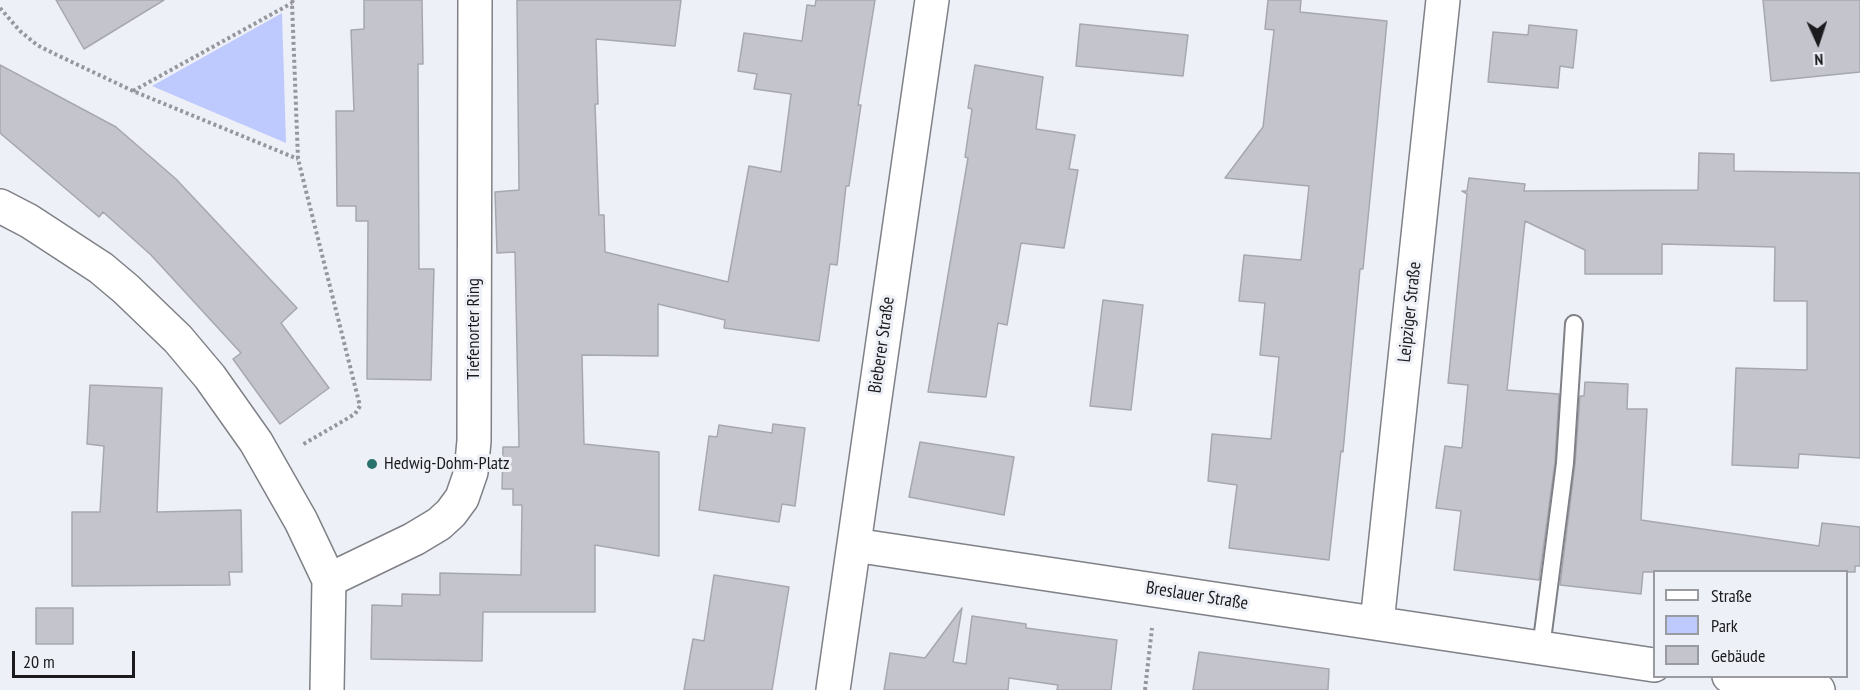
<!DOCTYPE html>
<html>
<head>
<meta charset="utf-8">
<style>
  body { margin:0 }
  #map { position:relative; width:1860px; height:690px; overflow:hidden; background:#eef0f7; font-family:"PT Sans Narrow",sans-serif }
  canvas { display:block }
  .legend { position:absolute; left:1653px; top:570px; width:195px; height:108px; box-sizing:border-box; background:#eef0f7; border:2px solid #9a9ba0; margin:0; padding:8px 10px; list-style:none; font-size:18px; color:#1b1b1e }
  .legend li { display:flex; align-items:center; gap:12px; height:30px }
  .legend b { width:30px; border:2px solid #9a9ba0 }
  .north { position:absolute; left:1788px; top:12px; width:60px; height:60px; -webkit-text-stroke:4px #eef0f7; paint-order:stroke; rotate:177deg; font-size:16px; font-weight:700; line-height:24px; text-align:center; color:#1b1b1e }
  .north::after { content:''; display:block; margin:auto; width:21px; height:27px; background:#1b1b1e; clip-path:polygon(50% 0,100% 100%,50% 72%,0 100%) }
  .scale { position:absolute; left:12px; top:651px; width:123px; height:27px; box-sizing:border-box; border:3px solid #1b1b1e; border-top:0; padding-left:8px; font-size:18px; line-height:21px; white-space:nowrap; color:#1b1b1e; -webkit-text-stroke:4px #eef0f7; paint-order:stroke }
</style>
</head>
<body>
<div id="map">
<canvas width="1860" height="690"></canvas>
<ul class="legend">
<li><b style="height:8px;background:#fff"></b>Straße</li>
<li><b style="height:16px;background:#bec9fe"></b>Park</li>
<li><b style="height:16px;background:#c3c4cc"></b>Gebäude</li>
</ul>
<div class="north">N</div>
<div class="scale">20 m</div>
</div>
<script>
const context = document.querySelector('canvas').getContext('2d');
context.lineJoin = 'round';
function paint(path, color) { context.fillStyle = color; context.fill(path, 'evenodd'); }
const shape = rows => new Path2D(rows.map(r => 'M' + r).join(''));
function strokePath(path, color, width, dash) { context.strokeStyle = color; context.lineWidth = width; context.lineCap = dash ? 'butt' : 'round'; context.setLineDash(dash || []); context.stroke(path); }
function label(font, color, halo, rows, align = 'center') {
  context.font = font + ' "PT Sans Narrow",sans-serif'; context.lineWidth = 6; context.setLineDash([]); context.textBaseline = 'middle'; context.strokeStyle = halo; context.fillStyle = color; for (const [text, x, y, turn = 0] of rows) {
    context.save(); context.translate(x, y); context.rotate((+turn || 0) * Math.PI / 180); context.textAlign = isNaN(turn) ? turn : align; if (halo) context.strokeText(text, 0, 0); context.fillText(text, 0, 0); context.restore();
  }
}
const green = shape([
  [282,13,286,143,152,86]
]);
const building = shape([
  [56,0,164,0,84,49,56,0],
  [364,0,422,0,423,64,418,64,419,269,434,269,431,380,367,379,368,221,356,221,356,206,337,206,336,111,354,111,351,30,364,29,364,0],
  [517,0,681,0,675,46,596,39,598,104,595,104,599,215,604,215,605,252,728,282,749,166,781,172,791,94,754,89,757,74,738,71,744,33,802,41,807,5,815,6,816,0,875,0,858,105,861,105,849,186,846,186,837,265,830,264,819,341,724,328,725,320,658,304,658,356,582,355,584,444,659,452,659,556,595,545,595,612,483,612,482,661,371,659,372,605,402,606,402,594,440,595,440,573,521,575,522,505,513,505,513,489,502,489,503,447,519,447,515,252,497,253,495,192,519,190,517,0],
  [1268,0,1301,0,1300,12,1387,21,1372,178,1363,269,1360,269,1343,452,1341,451,1329,560,1229,548,1237,485,1208,481,1212,434,1271,439,1279,357,1260,355,1265,303,1239,301,1244,255,1301,260,1309,186,1225,178,1263,127,1274,30,1265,29,1268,0],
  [1763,0,1860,0,1860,72,1771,81,1763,0],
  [1080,24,1188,35,1183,76,1076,66,1080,24],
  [1529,25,1577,30,1573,68,1560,66,1558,88,1488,82,1493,32,1528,35,1529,25],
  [0,65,116,127,176,179,297,308,281,323,329,388,280,424,233,359,241,353,151,255,103,212,99,217,0,133,0,65],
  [975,65,1043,77,1036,129,1075,135,1069,169,1078,170,1064,248,1021,243,1007,325,998,323,986,397,928,392,968,158,965,157,972,109,968,108,975,65],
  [1699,153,1734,154,1734,171,1860,173,1860,458,1799,454,1798,468,1732,465,1736,368,1807,370,1807,301,1774,301,1775,247,1662,244,1662,274,1585,274,1585,250,1525,221,1507,390,1559,394,1555,462,1539,580,1454,570,1461,511,1436,508,1445,446,1462,448,1468,385,1448,383,1467,194,1462,191,1467,191,1469,178,1525,184,1524,191,1698,190,1699,153],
  [1103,300,1143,305,1131,410,1090,406,1103,300],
  [1585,382,1628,384,1627,409,1647,409,1641,520,1819,546,1822,523,1860,527,1860,566,1855,566,1855,572,1643,572,1641,594,1560,585,1575,464,1580,396,1584,396,1585,382],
  [90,385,162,388,157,512,241,510,242,572,229,572,230,585,72,586,72,512,100,512,104,446,87,444,90,385],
  [773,424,805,428,795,506,782,504,779,522,699,510,709,436,717,437,719,425,772,433,773,424],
  [920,442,1014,457,1004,515,909,497,920,442],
  [714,575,789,587,772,690,684,690,693,639,704,641,714,575],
  [36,608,73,608,73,644,36,644,36,608],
  [962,608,953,662,966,664,972,616,1026,624,1026,628,1117,640,1111,690,1057,690,1058,685,1009,678,1008,690,884,690,890,653,925,658,962,608],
  [1199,652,1329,669,1328,690,1193,690,1199,652]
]);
const path = shape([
  [293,0,292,3,298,159,360,406,355,414,302,445],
  [0,8,20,31,37,45,57,55,133,91,298,159],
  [133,91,292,3],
  [1145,690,1152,628]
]);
const service = shape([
  [1541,648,1565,463,1574,324]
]);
const minor = shape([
  [0,206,29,221,101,268,126,289,178,339,210,377,256,442,301,521,329,580,414,539,439,524,451,513,462,498,471,472,474,441,475,0],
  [854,545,1654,665],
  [1377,623,1443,0],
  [1729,676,1818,690],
  [327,690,329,580],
  [833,690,932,0]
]);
const markers = [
  [372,464,6,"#29726e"]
];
const streetNames = [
  ["Leipziger Straße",1410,312,-84],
  ["Tiefenorter Ring",474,329,-90],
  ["Bieberer Straße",882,345,-82],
  ["Breslauer Straße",1197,596,9]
];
const poiNames = [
  ["Hedwig-Dohm-Platz",384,464]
];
paint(green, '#bec9fe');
paint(building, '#c3c4cc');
strokePath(building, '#a7a8af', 1.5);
strokePath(service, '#7f8187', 20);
strokePath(minor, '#7f8187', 36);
strokePath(path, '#96979c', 4, [3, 3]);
strokePath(service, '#fff', 16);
strokePath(minor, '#fff', 33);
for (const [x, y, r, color] of markers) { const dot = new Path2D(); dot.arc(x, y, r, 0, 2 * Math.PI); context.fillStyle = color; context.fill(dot); strokePath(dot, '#eef0f7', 2); }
label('18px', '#1b1b1e', '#eef0f7', streetNames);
label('18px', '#1b1b1e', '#eef0f7', poiNames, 'left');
</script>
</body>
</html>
